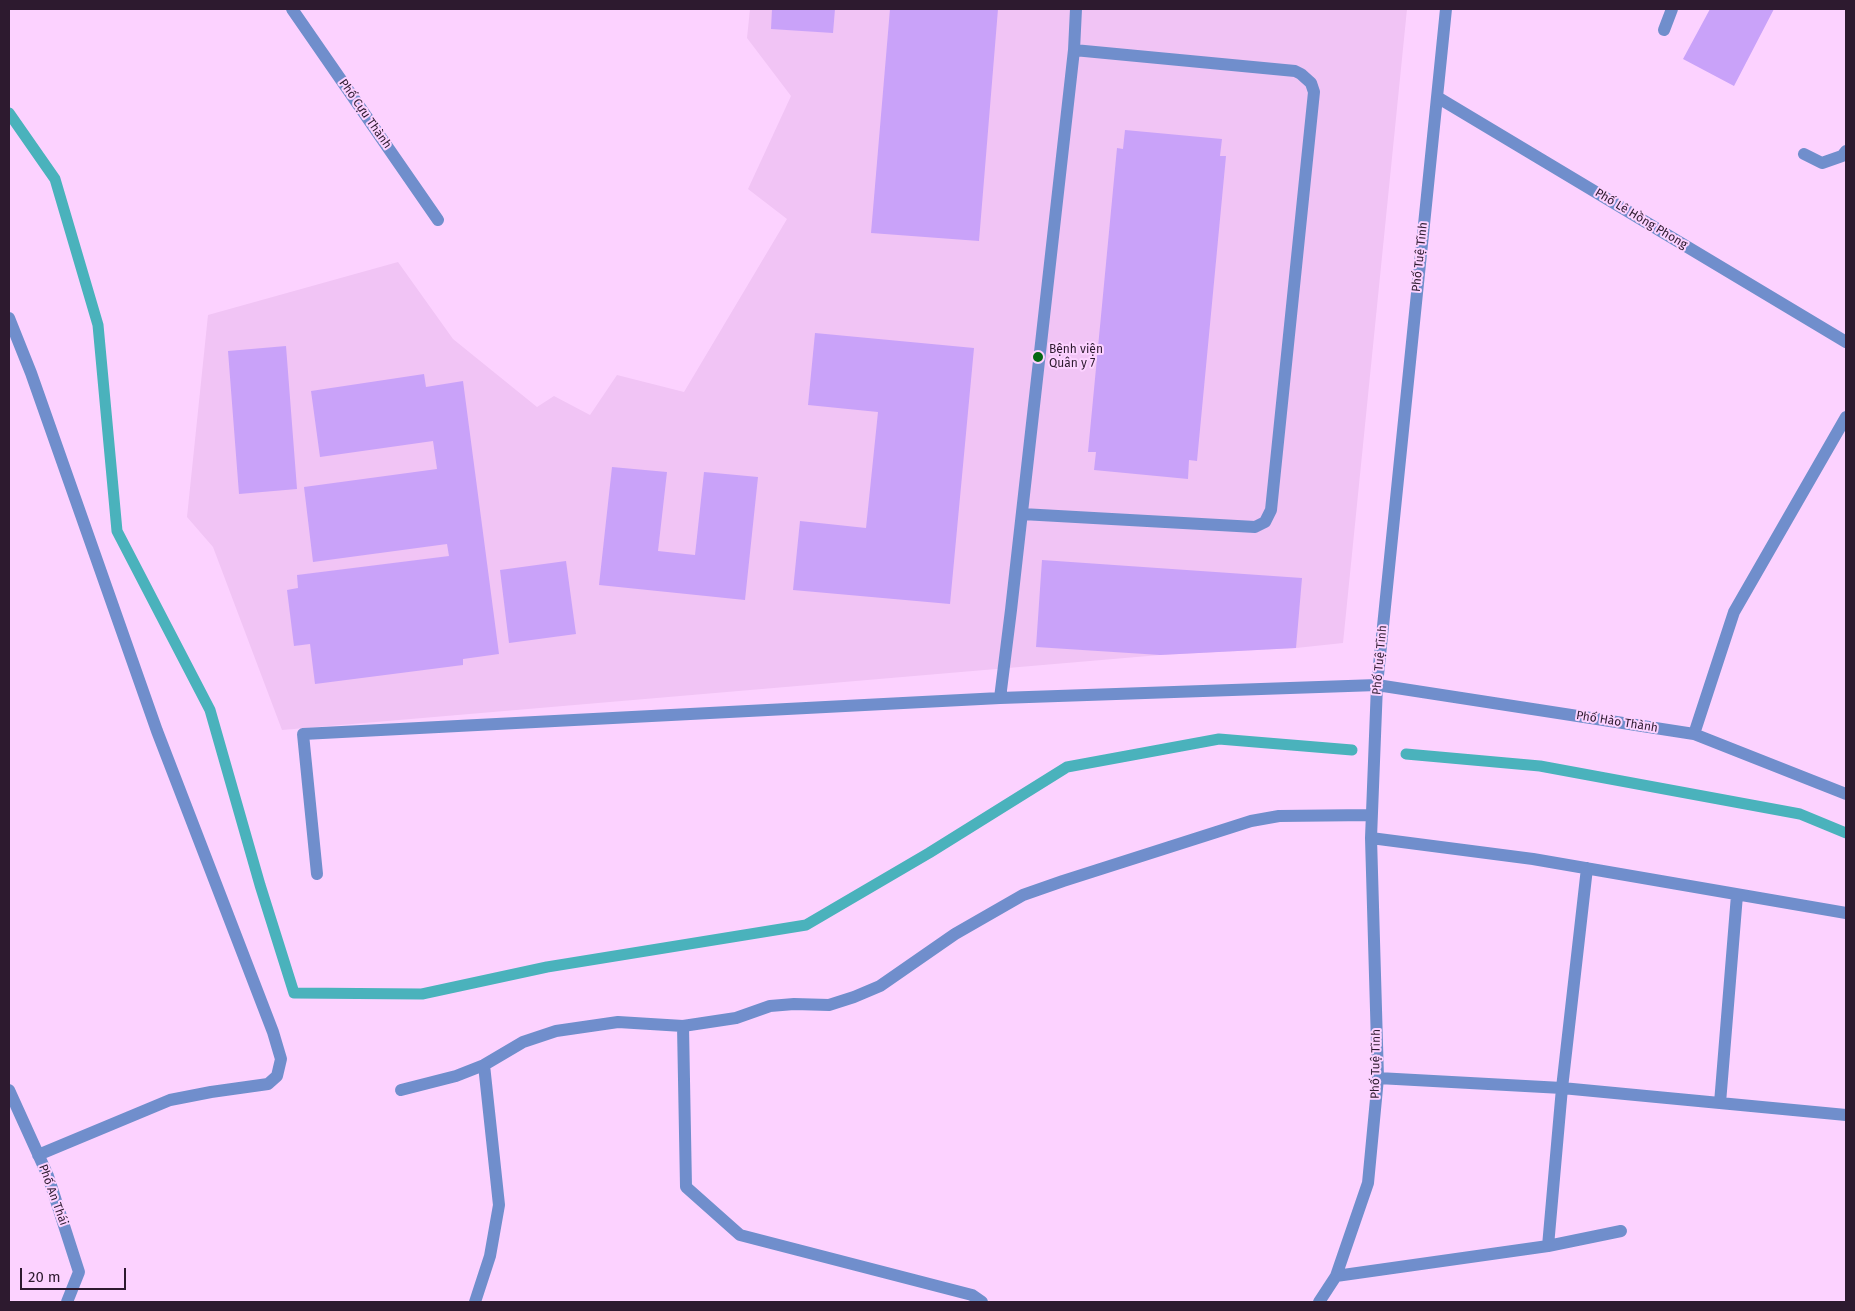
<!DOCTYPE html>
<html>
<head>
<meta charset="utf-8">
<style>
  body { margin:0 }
  #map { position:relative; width:1855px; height:1311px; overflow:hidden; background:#fcd2ff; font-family:"Fira Sans",sans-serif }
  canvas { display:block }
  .frame { position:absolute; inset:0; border:10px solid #2d1a2f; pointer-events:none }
  .scale { position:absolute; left:20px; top:1268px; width:106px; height:22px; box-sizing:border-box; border:2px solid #2d1a2f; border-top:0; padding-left:6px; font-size:15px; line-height:18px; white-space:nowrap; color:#2d1a2f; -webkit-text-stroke:4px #fcd2ff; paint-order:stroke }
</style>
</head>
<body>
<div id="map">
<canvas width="1855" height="1311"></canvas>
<div class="frame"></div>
<div class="scale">20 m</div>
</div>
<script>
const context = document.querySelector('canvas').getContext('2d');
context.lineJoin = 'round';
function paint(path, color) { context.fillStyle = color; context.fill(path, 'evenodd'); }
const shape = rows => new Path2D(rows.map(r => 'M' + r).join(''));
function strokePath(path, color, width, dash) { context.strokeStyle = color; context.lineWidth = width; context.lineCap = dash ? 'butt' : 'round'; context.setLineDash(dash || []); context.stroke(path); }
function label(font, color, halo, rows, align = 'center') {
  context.font = font + ' "Fira Sans",sans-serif'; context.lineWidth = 4; context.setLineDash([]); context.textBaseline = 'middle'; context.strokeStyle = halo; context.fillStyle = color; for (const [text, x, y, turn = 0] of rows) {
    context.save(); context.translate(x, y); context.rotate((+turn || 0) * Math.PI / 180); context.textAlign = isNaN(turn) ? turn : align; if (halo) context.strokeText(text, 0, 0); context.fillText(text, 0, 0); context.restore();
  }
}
const built = shape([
  [750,9,1407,9,1343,643,1296,648,1160,655,282,730,213,547,187,517,208,315,398,262,453,339,537,407,554,396,590,415,617,375,684,392,787,219,748,189,791,96,747,38]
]);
const stream = shape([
  [9,113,55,179,98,325,117,531,210,710,260,885,294,993,422,994,547,967,806,925,929,853,1067,767,1219,739,1352,750],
  [1406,754,1540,766,1800,814,1846,833]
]);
const building = shape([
  [772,9,835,9,833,33,771,29],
  [890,9,998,9,979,241,871,233],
  [1710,9,1774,9,1734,86,1683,59],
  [1125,130,1222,139,1220,156,1226,156,1197,461,1189,460,1188,479,1094,470,1096,452,1088,452,1117,148,1123,149],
  [815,333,974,348,950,604,793,590,800,521,866,528,878,412,808,405],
  [286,346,297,489,239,494,228,351],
  [424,374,426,387,463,381,499,654,463,659,463,665,315,684,310,644,294,646,287,590,298,588,297,575,449,556,447,544,313,562,304,487,437,469,433,441,320,457,311,391],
  [612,467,667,472,658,551,695,555,704,472,758,477,745,600,599,585],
  [1042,560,1302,578,1296,648,1160,655,1036,647],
  [566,561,576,634,509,643,500,570]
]);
const minor = shape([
  [292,9,438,220],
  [1664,30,1672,9],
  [1437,97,1846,342],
  [1804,154,1822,163,1842,156,1846,151],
  [9,318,31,373,157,731,273,1032,281,1059,277,1076,268,1084,211,1092,170,1100,38,1155],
  [1022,514,1255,527,1265,522,1271,510,1314,92,1311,83,1301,74,1295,71,1074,50],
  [1000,698,1011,610,1074,50,1076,9],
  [1694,734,1734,612,1846,417],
  [1371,838,1533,859,1846,913],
  [317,874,303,734,1000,698,1377,685,1694,734,1846,794],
  [683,1026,686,1187,740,1235,972,1295,982,1302],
  [1378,1078,1562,1088,1846,1115],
  [9,1090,48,1176,79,1272,67,1302],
  [401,1090,456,1076,484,1065,523,1042,556,1031,618,1022,683,1026,736,1018,770,1006,794,1004,829,1005,854,997,880,986,955,934,1023,895,1063,881,1251,821,1279,816,1371,815],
  [1720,1103,1737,895],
  [1548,1246,1621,1231],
  [1336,1276,1548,1246,1562,1088,1587,868],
  [475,1302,490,1256,499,1205,484,1065],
  [1319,1302,1336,1276,1368,1183,1378,1078,1371,838,1377,685,1446,9]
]);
const markers = [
  [1038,357,6,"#046813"]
];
const streetNames = [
  ["Phố Cựu Thành",365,114,55],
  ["Phố Lê Hồng Phong",1641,219,31],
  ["Phố Tuệ Tĩnh",1420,257,-84],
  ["Phố Tuệ Tĩnh",1380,660,-85],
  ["Phố Hào Thành",1617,722,9],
  ["Phố Tuệ Tĩnh",1376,1064,-89],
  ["Phố An Thái",53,1195,70]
];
const poiNames = [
  ["Bệnh viện",1049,350],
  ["Quân y 7",1049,364]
];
paint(built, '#f1c4f5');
strokePath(stream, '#4ab2bc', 11);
paint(building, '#c9a2f9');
strokePath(minor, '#708ecc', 12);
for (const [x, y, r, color] of markers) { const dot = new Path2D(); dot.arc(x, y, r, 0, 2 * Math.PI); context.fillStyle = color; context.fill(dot); strokePath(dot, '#fcd2ff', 2); }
label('12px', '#2d1a2f', '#fcd2ff', streetNames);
label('12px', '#2d1a2f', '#fcd2ff', poiNames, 'left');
</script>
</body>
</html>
